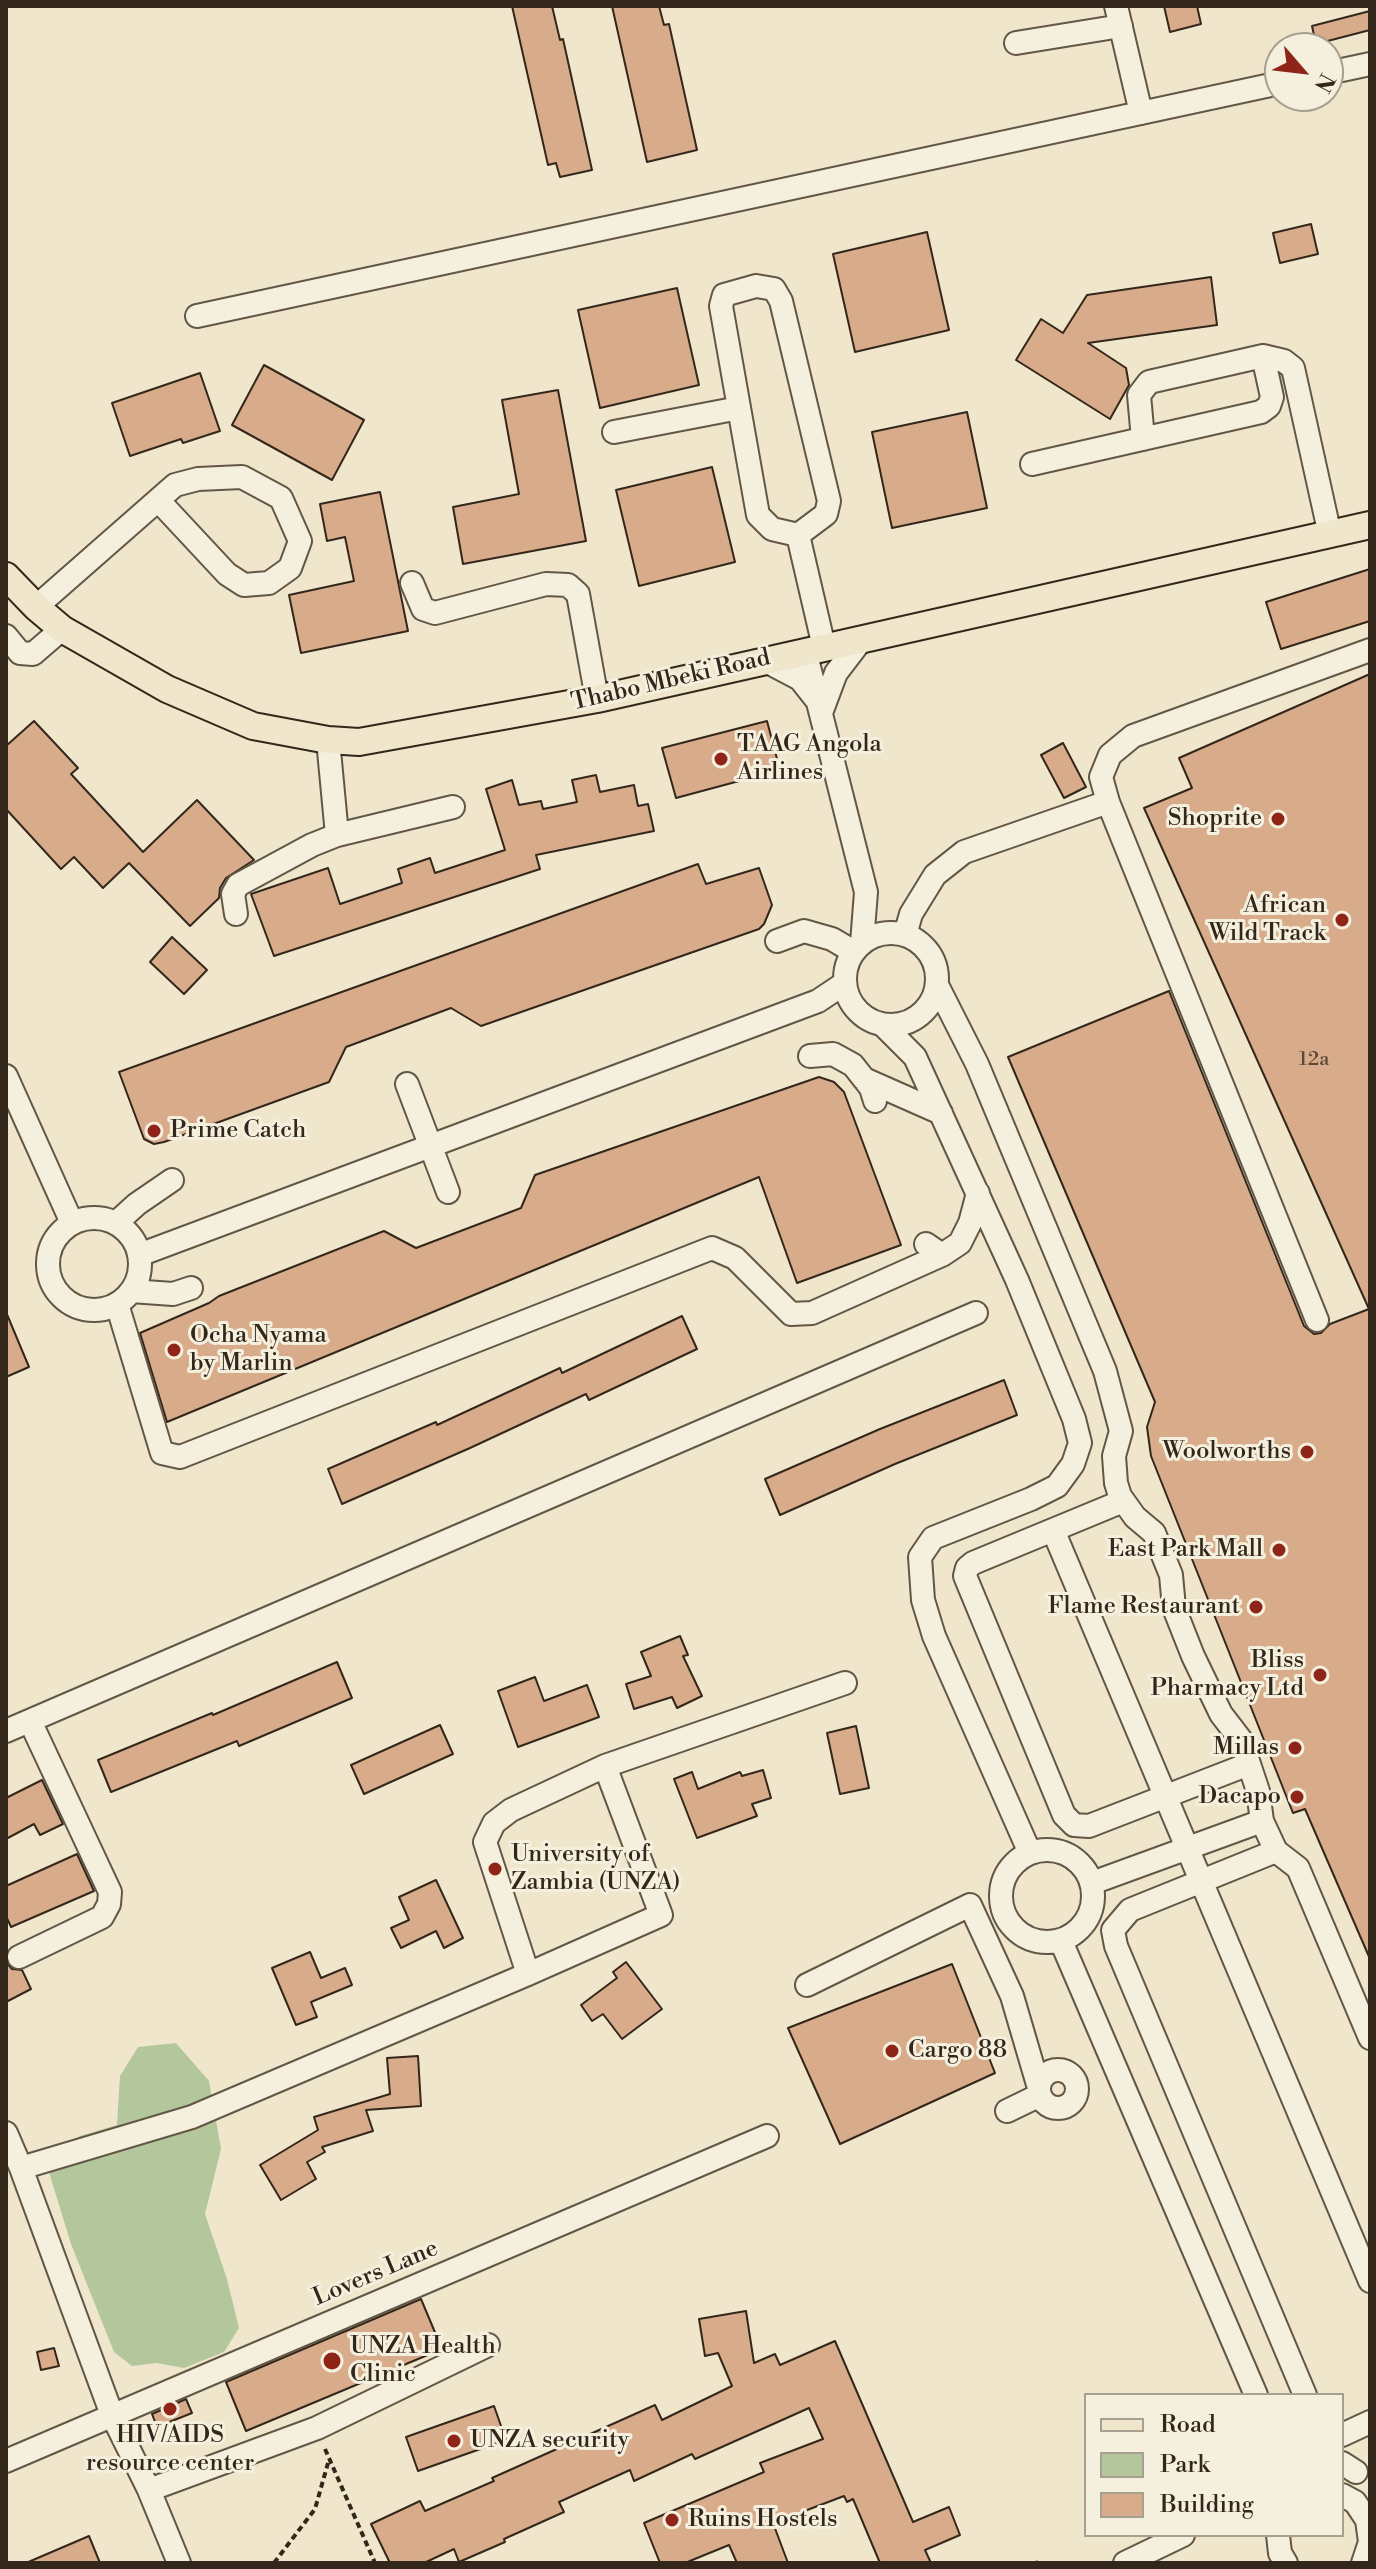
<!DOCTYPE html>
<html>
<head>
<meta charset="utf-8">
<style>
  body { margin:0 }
  #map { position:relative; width:1376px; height:2569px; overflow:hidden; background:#f0e6cc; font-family:"Libre Bodoni",serif }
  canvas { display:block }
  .frame { position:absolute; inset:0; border:8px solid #33271b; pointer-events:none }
  .legend { position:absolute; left:1084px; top:2393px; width:260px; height:144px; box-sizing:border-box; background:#f5efde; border:2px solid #a79f90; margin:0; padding:10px 14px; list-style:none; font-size:24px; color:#33271b }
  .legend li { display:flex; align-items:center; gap:16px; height:40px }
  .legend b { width:40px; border:2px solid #a79f90 }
  .north { position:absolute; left:1264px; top:32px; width:80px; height:80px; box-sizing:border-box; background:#f5efde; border:2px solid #a79f90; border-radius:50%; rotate:118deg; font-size:22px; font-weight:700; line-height:32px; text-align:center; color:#33271b }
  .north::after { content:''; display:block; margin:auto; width:28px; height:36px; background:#8f2418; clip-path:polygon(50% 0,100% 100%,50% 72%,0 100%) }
</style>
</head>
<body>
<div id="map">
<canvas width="1376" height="2569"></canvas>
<div class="frame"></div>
<ul class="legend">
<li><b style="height:10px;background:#f0e6cc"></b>Road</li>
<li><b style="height:22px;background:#b4c69c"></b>Park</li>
<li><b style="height:22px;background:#d8ac8a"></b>Building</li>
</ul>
<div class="north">N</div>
</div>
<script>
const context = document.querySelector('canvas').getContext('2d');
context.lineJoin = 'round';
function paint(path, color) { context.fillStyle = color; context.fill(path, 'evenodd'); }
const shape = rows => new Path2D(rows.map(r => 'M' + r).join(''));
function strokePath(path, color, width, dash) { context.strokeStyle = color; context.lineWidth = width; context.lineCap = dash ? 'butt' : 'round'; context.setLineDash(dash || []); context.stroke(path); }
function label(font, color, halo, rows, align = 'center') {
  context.font = font + ' "Libre Bodoni",serif'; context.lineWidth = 6; context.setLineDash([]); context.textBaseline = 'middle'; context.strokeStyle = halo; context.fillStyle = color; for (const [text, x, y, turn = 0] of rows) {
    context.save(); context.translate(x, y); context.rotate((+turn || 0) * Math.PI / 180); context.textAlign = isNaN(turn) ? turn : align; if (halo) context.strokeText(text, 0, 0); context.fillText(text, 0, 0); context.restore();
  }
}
const green = shape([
  [176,2043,209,2081,221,2149,205,2214,227,2279,239,2328,224,2352,184,2368,157,2363,132,2366,114,2352,71,2244,44,2156,80,2136,117,2125,120,2076,138,2047]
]);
const building = shape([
  [512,6,552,6,560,40,563,39,592,170,560,177,556,163,548,165,512,6],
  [612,6,659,6,664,25,669,24,697,150,647,162,612,6],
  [1164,6,1197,6,1201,24,1170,32,1164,6],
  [1370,11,1370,30,1316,44,1312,26,1370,11],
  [1311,224,1318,254,1280,263,1273,233,1311,224],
  [927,232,949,330,855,352,833,254,927,232],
  [1211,277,1217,325,1088,343,1126,368,1129,385,1110,419,1016,360,1041,319,1063,333,1087,295,1211,277],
  [677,288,699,385,600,408,578,310,677,288],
  [264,365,364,420,332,480,232,425,264,365],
  [200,373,220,431,183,443,181,439,130,456,112,403,200,373],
  [558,390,586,541,463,564,453,507,519,494,502,400,558,390],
  [967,412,987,508,892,528,872,432,967,412],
  [712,467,735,562,639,586,616,490,712,467],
  [380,492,408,631,301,653,289,595,354,581,345,537,327,541,320,504,380,492],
  [1370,569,1370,621,1281,649,1266,602,1370,569],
  [1370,674,1370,1959,1305,1809,1293,1813,1151,1456,1147,1427,1155,1402,1008,1057,1169,991,1304,1326,1314,1334,1321,1333,1330,1324,1369,1309,1144,808,1192,788,1179,758,1370,674],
  [34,721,78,768,71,774,143,852,197,800,254,860,226,878,220,888,219,898,190,926,129,863,103,888,74,857,61,869,6,809,6,746,34,721],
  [767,721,780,770,676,798,662,748,767,721],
  [1063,743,1086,787,1064,798,1041,755,1063,743],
  [596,775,600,792,634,785,638,806,648,804,654,831,536,855,540,869,274,956,251,894,328,868,340,904,402,883,398,869,430,858,435,873,505,850,486,789,512,780,519,805,541,801,543,809,577,802,572,780,596,775],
  [698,864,706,884,759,868,772,905,764,924,759,929,481,1026,451,1008,346,1047,329,1082,164,1142,154,1144,144,1139,119,1072,698,864],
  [172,937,207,970,184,994,150,962,172,937],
  [819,1077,834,1082,844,1092,901,1245,797,1283,759,1177,167,1422,140,1333,209,1303,219,1296,384,1231,416,1248,521,1208,535,1175,819,1077],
  [6,1312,29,1367,6,1377,6,1312],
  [682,1316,697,1349,589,1400,586,1394,470,1448,342,1504,328,1469,436,1422,437,1425,560,1368,562,1373,682,1316],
  [1004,1380,1017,1415,895,1464,780,1515,765,1479,880,1429,1004,1380],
  [680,1636,688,1655,683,1656,702,1696,677,1708,672,1697,634,1709,626,1684,651,1676,641,1652,680,1636],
  [337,1662,352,1698,239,1746,237,1741,111,1792,98,1760,212,1713,213,1715,337,1662],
  [535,1677,544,1701,587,1685,599,1717,518,1747,498,1691,535,1677],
  [440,1725,453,1754,364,1794,351,1765,440,1725],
  [856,1726,869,1788,840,1794,827,1733,856,1726],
  [763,1770,771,1798,752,1804,757,1816,697,1838,674,1779,692,1772,698,1789,740,1772,742,1776,763,1770],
  [42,1780,63,1824,40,1835,34,1824,6,1839,6,1798,42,1780],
  [77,1854,94,1891,11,1927,6,1916,6,1886,77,1854],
  [436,1880,463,1938,444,1948,436,1931,401,1948,391,1928,409,1920,399,1897,436,1880],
  [310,1952,321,1978,345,1968,352,1985,311,2002,317,2017,296,2025,272,1968,310,1952],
  [6,1962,12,1969,22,1970,31,1989,6,2002,6,1962],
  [626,1962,662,2009,622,2039,603,2014,592,2021,581,2005,617,1978,613,1972,626,1962],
  [952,1964,995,2073,840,2144,788,2028,952,1964],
  [418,2056,421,2106,366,2110,373,2131,322,2147,325,2152,307,2162,316,2179,281,2200,260,2165,318,2130,314,2117,390,2094,387,2058,418,2056],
  [421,2299,442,2349,246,2431,226,2382,421,2299],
  [746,2311,754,2363,775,2354,780,2365,835,2341,913,2522,949,2507,960,2535,925,2550,931,2563,880,2563,853,2499,847,2502,844,2496,773,2523,788,2563,737,2563,729,2545,685,2563,660,2563,644,2523,764,2472,760,2463,823,2439,809,2408,695,2459,692,2454,634,2481,630,2470,559,2502,564,2512,504,2539,505,2542,459,2562,454,2549,424,2563,390,2563,371,2524,420,2501,425,2511,494,2481,492,2478,655,2405,662,2420,732,2386,718,2353,705,2356,699,2319,746,2311],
  [54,2348,59,2366,41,2370,37,2352,54,2348],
  [186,2399,192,2413,157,2427,152,2414,186,2399],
  [494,2406,506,2440,418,2471,406,2437,494,2406],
  [89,2536,100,2563,26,2563,89,2536]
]);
const path = shape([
  [325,2449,375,2563],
  [274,2563,315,2509,328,2463],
  [1036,2563,1038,2562]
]);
const minor = shape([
  [1116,6,1141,113],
  [1016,43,1121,26],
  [1328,73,1370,64],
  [756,286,774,289,781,301,829,501,826,514,798,535,772,529,758,515,721,306,724,295,756,286],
  [197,316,1280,83],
  [614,432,739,408],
  [1143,439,1139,395,1149,382,1263,356,1284,361,1293,368,1330,535],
  [1032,464,1261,412,1269,406,1272,397,1263,356],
  [798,535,824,647],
  [412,583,423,609,435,613,546,584,568,585,578,594,597,699],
  [36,607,175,485,198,479,242,477,281,498,300,541,290,568,269,583,244,585,227,574,158,500],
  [6,636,20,653,33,654,62,629],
  [805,651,866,892,862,943],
  [764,660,800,679,815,698],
  [821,713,836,673,862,639],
  [1108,802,1101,777,1110,755,1133,736,1370,650],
  [337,835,453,807],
  [236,914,233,894,238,885,312,845,337,835,328,740],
  '845 979a46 46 0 1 1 92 0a46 46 0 1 1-92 0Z',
  [905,935,911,914,935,875,964,852,1108,802,1317,1320],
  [777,941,804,931,832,939,854,952],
  [937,985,977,1064,1105,1371,1121,1431,1114,1456,1116,1483,1120,1496,1135,1517,1154,1533,1171,1575,1174,1608,1193,1656,1221,1714,1241,1740,1258,1791,1262,1821,1276,1851,1298,1868,1370,2038],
  [882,1024,915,1057,1017,1280,1074,1419,1080,1443,1073,1464,1057,1486,1031,1499,933,1538,920,1557,923,1600,934,1636,1030,1853],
  [810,1056,833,1054,853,1065,871,1088,875,1101],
  [6,1076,72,1223],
  [864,1079,941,1113],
  [407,1084,448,1192],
  '48 1264a46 46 0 1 1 92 0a46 46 0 1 1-92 0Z',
  [116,1223,137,1204,172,1180],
  [926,1244,942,1255,960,1243,970,1223,978,1193],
  [139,1255,818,1001,845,983],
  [131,1291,173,1294,191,1288],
  [117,1304,162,1453,180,1457,712,1248,735,1258,791,1314,812,1313,942,1255],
  [1123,1501,973,1563,967,1568,965,1576,1064,1815,1074,1825,1089,1826,1249,1764],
  [1053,1530,1370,2281],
  [6,1731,976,1313],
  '1001 1896a46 46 0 1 1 92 0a46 46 0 1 1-92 0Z',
  [1276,1851,1130,1910,1113,1930,1116,1946,1305,2395],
  [1092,1883,1262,1821],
  [1061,1941,1256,2395],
  [19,1957,102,1917,109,1904,110,1892,30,1721],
  [528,1974,485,1842,494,1823,511,1810,605,1766,845,1683],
  [807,1985,970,1905,1012,1996,1039,2088],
  '1039 2089a19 19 0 1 1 38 0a19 19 0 1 1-38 0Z',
  [1007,2111,1040,2095],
  [6,2133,21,2168,112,2415,149,2490,179,2563],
  [21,2168,192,2117,528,1974,661,1915,605,1766],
  [1342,2435,1370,2422],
  [6,2461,767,2136],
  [1342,2463,1356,2472],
  [149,2490,317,2428,488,2345],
  [1342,2495,1355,2502,1367,2520,1370,2542,1363,2563],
  [1278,2535,1280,2553,1286,2563],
  [1125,2563,1183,2535]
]);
const major = shape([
  [6,576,36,607,62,629,167,689,253,726,328,740,359,742,597,699,1370,525]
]);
const markers = [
  [721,759,8,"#8f2418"],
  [1278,819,8,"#8f2418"],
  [1342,920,8,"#8f2418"],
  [154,1131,8,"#8f2418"],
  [174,1350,8,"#8f2418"],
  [1307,1452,8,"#8f2418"],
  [1279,1550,8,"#8f2418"],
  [1256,1607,8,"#8f2418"],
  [1320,1675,8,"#8f2418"],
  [1295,1748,8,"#8f2418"],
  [1297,1797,8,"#8f2418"],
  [495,1869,8,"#8f2418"],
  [892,2051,8,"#8f2418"],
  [332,2361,10,"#8f2418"],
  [170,2409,8,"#8f2418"],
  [454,2441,8,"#8f2418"],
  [672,2520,8,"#8f2418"]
];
const numberNames = [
  ["12a",1314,1060]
];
const streetNames = [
  ["Thabo Mbeki Road",671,681,-13],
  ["Lovers Lane",376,2274,-23]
];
const poiNames = [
  ["TAAG Angola",737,745],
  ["Airlines",737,773],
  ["Shoprite",1262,819,"right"],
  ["African",1326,906,"right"],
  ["Wild Track",1326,934,"right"],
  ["Prime Catch",170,1131],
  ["Ocha Nyama",190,1336],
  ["by Marlin",190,1364],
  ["Woolworths",1291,1452,"right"],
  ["East Park Mall",1263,1550,"right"],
  ["Flame Restaurant",1240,1607,"right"],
  ["Bliss",1304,1661,"right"],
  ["Pharmacy Ltd",1304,1689,"right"],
  ["Millas",1279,1748,"right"],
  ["Dacapo",1281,1797,"right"],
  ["University of",511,1855],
  ["Zambia (UNZA)",511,1883],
  ["Cargo 88",908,2051],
  ["UNZA Health",350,2347],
  ["Clinic",350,2375],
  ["HIV/AIDS",170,2436,"center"],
  ["resource center",170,2464,"center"],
  ["UNZA security",470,2441],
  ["Ruins Hostels",688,2520]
];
paint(green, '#b4c69c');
paint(building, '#d8ac8a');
strokePath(building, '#33271b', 2);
strokePath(minor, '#625747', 26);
strokePath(major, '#33271b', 30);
strokePath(path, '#33271b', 4, [6, 4]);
strokePath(minor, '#f5efde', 22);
strokePath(major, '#f0e6cc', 26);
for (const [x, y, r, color] of markers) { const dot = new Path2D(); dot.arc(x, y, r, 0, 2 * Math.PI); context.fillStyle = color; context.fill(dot); strokePath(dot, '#f5efde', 3); }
label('20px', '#5c4837', null, numberNames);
label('24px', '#33271b', '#f5efde', streetNames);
label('24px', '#33271b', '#f5efde', poiNames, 'left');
</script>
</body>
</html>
